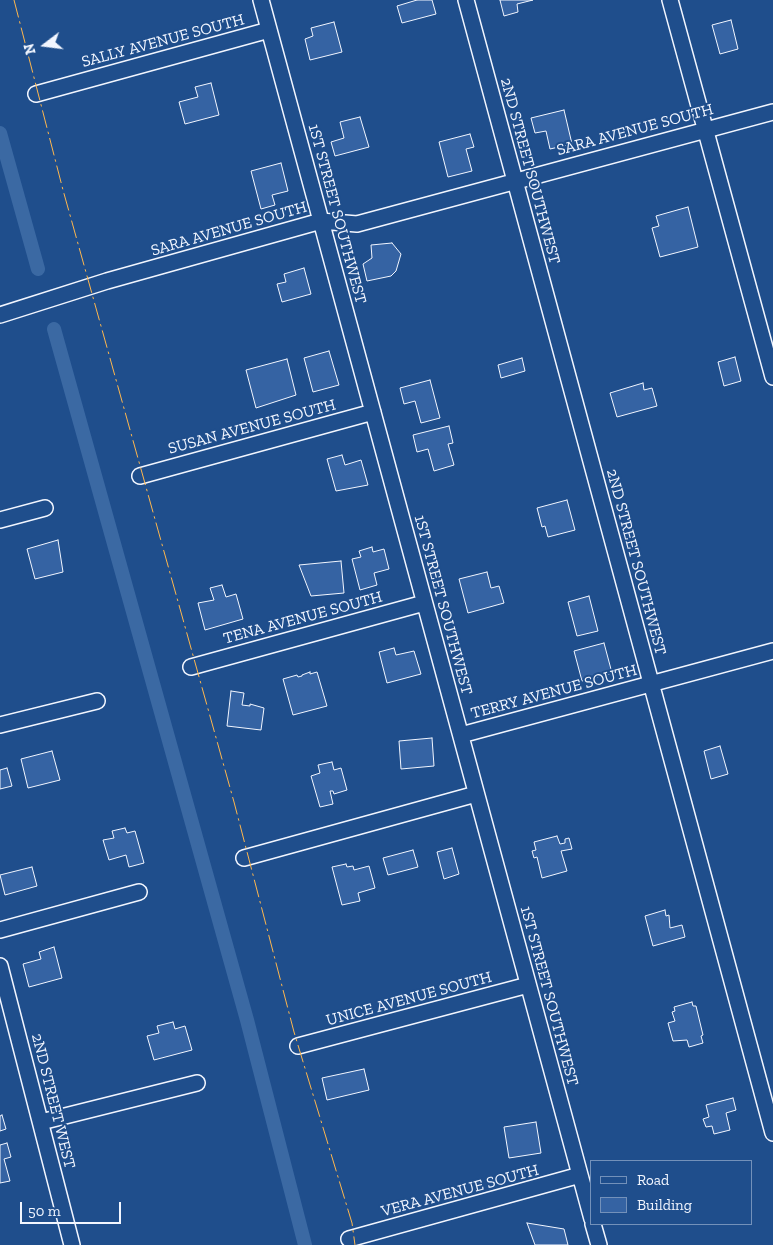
<!DOCTYPE html>
<html>
<head>
<meta charset="utf-8">
<style>
  body { margin:0 }
  #map { position:relative; width:773px; height:1245px; overflow:hidden; background:#1f4e8c; font-family:"Zilla Slab",serif }
  canvas { display:block }
  .legend { position:absolute; left:590px; top:1160px; width:162px; height:65px; box-sizing:border-box; background:#1f4e8c; border:1px solid #7391ba; margin:0; padding:6px 9px; list-style:none; font-size:15px; color:#f2f6ff }
  .legend li { display:flex; align-items:center; gap:10px; height:25px }
  .legend b { width:25px; border:1px solid #7391ba }
  .north { position:absolute; left:20px; top:20px; width:50px; height:50px; -webkit-text-stroke:4px #1f4e8c; paint-order:stroke; rotate:255deg; font-size:14px; font-weight:700; line-height:20px; text-align:center; color:#f2f6ff }
  .north::after { content:''; display:block; margin:auto; width:18px; height:22px; background:#f2f6ff; clip-path:polygon(50% 0,100% 100%,50% 72%,0 100%) }
  .scale { position:absolute; left:20px; top:1202px; width:101px; height:22px; box-sizing:border-box; border:2px solid #f2f6ff; border-top:0; padding-left:6px; font-size:15px; line-height:18px; white-space:nowrap; color:#f2f6ff; -webkit-text-stroke:4px #1f4e8c; paint-order:stroke }
</style>
</head>
<body>
<div id="map">
<canvas width="773" height="1245"></canvas>
<ul class="legend">
<li><b style="height:6px;background:#1f4e8c"></b>Road</li>
<li><b style="height:14px;background:#3563a3"></b>Building</li>
</ul>
<div class="north">N</div>
<div class="scale">50 m</div>
</div>
<script>
const context = document.querySelector('canvas').getContext('2d');
context.lineJoin = 'round';
const shape = rows => new Path2D(rows.map(r => 'M' + r).join(''));
function strokePath(path, color, width, dash) { context.strokeStyle = color; context.lineWidth = width; context.lineCap = dash ? 'butt' : 'round'; context.setLineDash(dash || []); context.stroke(path); }
function paint(path, color) { context.fillStyle = color; context.fill(path, 'evenodd'); }
function label(font, color, halo, rows, align = 'center') {
  context.font = font + ' "Zilla Slab",serif'; context.lineWidth = 4; context.setLineDash([]); context.textBaseline = 'middle'; context.strokeStyle = halo; context.fillStyle = color; for (const [text, x, y, turn = 0] of rows) {
    context.save(); context.translate(x, y); context.rotate((+turn || 0) * Math.PI / 180); context.textAlign = isNaN(turn) ? turn : align; if (halo) context.strokeText(text, 0, 0); context.fillText(text, 0, 0); context.restore();
  }
}
const canal = shape([
  [0,133,38,269],
  [54,329,247,1020,305,1245]
]);
const building = shape([
  [417,0,432,0,436,14,402,23,397,6,417,0],
  [500,0,533,0,517,4,518,12,504,16,500,0],
  [731,20,738,49,720,54,712,25,731,20],
  [334,22,342,52,310,60,305,39,313,36,311,28,334,22],
  [211,83,219,115,185,124,179,102,198,97,195,87,211,83],
  [564,110,572,144,550,149,546,131,535,133,531,118,564,110],
  [360,117,369,147,335,156,331,142,344,138,340,122,360,117],
  [470,134,474,147,466,149,472,171,448,177,439,142,470,134],
  [281,163,288,191,272,195,275,205,261,209,251,171,281,163],
  [688,207,698,247,660,257,652,228,659,226,656,216,688,207],
  [392,243,401,254,396,271,391,276,367,281,363,264,372,258,371,245,392,243],
  [304,268,311,294,282,302,277,284,286,282,284,274,304,268],
  [329,351,339,385,313,392,304,358,329,351],
  [735,357,741,381,724,386,718,362,735,357],
  [522,358,525,371,501,378,498,365,522,358],
  [287,359,296,395,256,408,246,370,287,359],
  [430,380,440,418,421,423,415,401,404,404,400,388,430,380],
  [643,383,644,390,652,388,657,406,617,417,610,393,643,383],
  [449,426,453,443,448,444,454,465,434,471,428,449,417,452,413,435,449,426],
  [342,455,345,465,361,460,368,485,336,491,327,459,342,455],
  [567,500,575,530,548,537,545,526,542,527,537,508,567,500],
  [58,540,63,572,35,579,27,549,58,540],
  [372,547,373,552,384,549,389,569,374,573,377,585,360,590,352,559,361,557,359,551,372,547],
  [341,561,344,593,311,596,299,565,341,561],
  [487,572,491,588,499,586,504,603,468,613,459,579,487,572],
  [222,585,226,597,236,594,243,619,205,630,198,603,214,600,210,588,222,585],
  [589,596,598,631,577,636,568,602,589,596],
  [604,643,612,673,582,681,574,651,604,643],
  [394,648,396,655,414,651,421,674,387,683,379,652,394,648],
  [310,672,310,674,317,672,327,706,293,715,283,679,297,675,298,677,302,676,302,675,310,672],
  [231,691,244,693,242,705,250,706,250,704,264,708,261,730,227,726,231,691],
  [432,738,434,766,401,769,399,741,432,738],
  [720,746,728,774,711,779,704,751,720,746],
  [52,751,60,780,28,788,21,759,52,751],
  [332,762,334,770,341,768,347,790,334,794,333,791,330,791,333,804,320,807,311,776,320,773,318,765,332,762],
  [7,768,12,786,0,789,0,770,7,768],
  [125,828,127,833,135,831,144,863,129,867,126,855,109,860,103,840,114,838,112,831,125,828],
  [557,836,560,844,565,843,565,839,569,838,572,849,561,851,567,871,542,878,537,857,534,858,532,851,536,850,534,842,557,836],
  [452,848,459,874,444,879,437,852,452,848],
  [413,850,418,867,388,875,383,858,413,850],
  [346,864,347,867,353,866,354,870,369,866,375,888,358,893,360,901,342,905,332,867,346,864],
  [32,867,37,886,5,895,0,875,32,867],
  [665,910,666,916,669,915,670,928,682,925,685,937,653,946,645,916,665,910],
  [54,947,62,978,29,987,23,964,41,959,39,952,54,947],
  [692,1002,693,1006,696,1006,703,1035,701,1036,703,1043,689,1047,687,1040,673,1041,668,1023,675,1021,672,1012,675,1011,674,1007,692,1002],
  [173,1022,175,1029,185,1026,192,1050,154,1060,147,1036,159,1033,157,1026,173,1022],
  [364,1069,369,1090,327,1100,322,1078,364,1069],
  [733,1098,736,1110,726,1113,730,1130,714,1134,712,1126,706,1127,703,1119,709,1117,706,1105,733,1098],
  [2,1115,6,1129,0,1131,0,1116,2,1115],
  [536,1122,541,1153,509,1158,504,1127,536,1122],
  [7,1143,11,1157,4,1159,10,1181,0,1183,0,1145,7,1143],
  [527,1223,564,1229,568,1245,535,1245,527,1223]
]);
const minor = shape([
  [261,0,592,1219],
  [466,0,773,1133],
  [670,0,773,377],
  [36,94,269,30],
  [0,315,107,281,321,221,357,224,773,112],
  [140,476,373,412],
  [0,520,45,508],
  [191,667,424,603],
  [0,725,97,701],
  [461,735,773,651],
  [244,858,476,794],
  [0,930,139,892],
  [0,966,72,1245],
  [298,1046,528,985],
  [41,1122,197,1083],
  [593,1224,599,1245],
  [349,1239,580,1175]
]);
const power = shape([
  [14,0,63,190,234,802,294,1032,352,1223,355,1245]
]);
const streetNames = [
  ["SALLY AVENUE SOUTH",163,41,-15],
  ["SARA AVENUE SOUTH",635,130,-15],
  ["2ND STREET SOUTHWEST",530,171,75],
  ["1ST STREET SOUTHWEST",337,214,75],
  ["SARA AVENUE SOUTH",229,229,-16],
  ["SUSAN AVENUE SOUTH",252,427,-15],
  ["2ND STREET SOUTHWEST",636,562,75],
  ["1ST STREET SOUTHWEST",443,605,75],
  ["TENA AVENUE SOUTH",303,618,-15],
  ["TERRY AVENUE SOUTH",554,692,-15],
  ["1ST STREET SOUTHWEST",549,996,75],
  ["UNICE AVENUE SOUTH",409,999,-15],
  ["2ND STREET WEST",53,1101,76],
  ["VERA AVENUE SOUTH",460,1191,-15]
];
strokePath(canal, '#3b69a3', 14);
paint(building, '#3563a3');
strokePath(building, '#f2f6ff', 1);
strokePath(minor, '#f2f6ff', 18);
strokePath(minor, '#1f4e8c', 15);
strokePath(power, '#ffb74d', 1, [18, 4, 2.5, 4]);
label('16px', '#f2f6ff', '#1f4e8c', streetNames);
</script>
</body>
</html>
